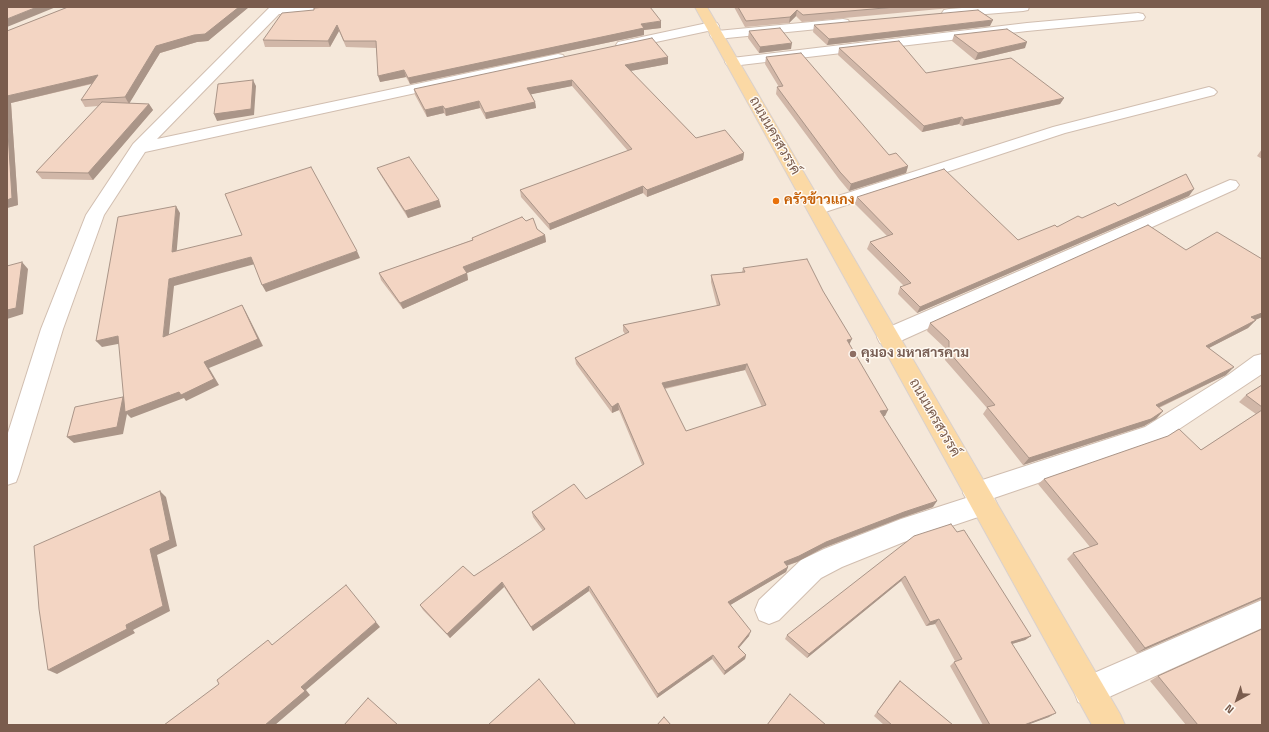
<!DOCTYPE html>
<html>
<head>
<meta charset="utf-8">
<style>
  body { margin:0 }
  #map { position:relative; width:1269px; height:732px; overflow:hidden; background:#fdf6ec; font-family:"Titillium Web",sans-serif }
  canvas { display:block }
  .frame { position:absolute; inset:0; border:8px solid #7a5c4d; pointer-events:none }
  .north { position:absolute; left:1217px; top:680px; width:40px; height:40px; -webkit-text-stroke:3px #fffaf3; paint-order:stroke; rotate:220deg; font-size:11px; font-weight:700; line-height:16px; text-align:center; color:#7a5c4d }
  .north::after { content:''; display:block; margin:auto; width:14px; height:18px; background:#7a5c4d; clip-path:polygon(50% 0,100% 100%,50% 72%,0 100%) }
</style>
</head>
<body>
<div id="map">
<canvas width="1269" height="732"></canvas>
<div class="frame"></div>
<div class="north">N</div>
</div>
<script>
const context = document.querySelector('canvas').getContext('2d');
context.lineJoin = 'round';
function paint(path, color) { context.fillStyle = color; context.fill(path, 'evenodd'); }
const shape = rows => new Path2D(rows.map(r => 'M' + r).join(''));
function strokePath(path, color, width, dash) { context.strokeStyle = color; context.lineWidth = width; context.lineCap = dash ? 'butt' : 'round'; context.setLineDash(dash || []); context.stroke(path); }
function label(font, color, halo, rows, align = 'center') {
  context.font = font + ' "Titillium Web",Sarabun,sans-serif'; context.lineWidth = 3; context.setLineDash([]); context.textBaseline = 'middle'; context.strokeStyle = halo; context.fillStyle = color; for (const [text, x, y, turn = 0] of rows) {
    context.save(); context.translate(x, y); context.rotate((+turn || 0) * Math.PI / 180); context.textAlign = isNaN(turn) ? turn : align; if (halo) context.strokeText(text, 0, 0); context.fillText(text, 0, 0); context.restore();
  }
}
const residential = shape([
  [7,7,1262,7,1262,725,7,725]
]);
const minor = shape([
  [270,7,360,7,359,10,354,11,279,14,157,139,558,54,563,55,565,58,563,61,558,62,145,152,104,215,63,329,19,474,16,482,7,485,7,436,41,329,86,215,133,144,270,7],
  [975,7,1029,7,1028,10,1023,11,949,17,944,16,942,13,944,10,949,9,975,7],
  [1138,13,1143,14,1145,17,1143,20,1027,31,732,66,727,65,725,62,727,59,732,58,1027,23,1138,13],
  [843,19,848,20,850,23,848,26,717,39,712,38,710,35,712,32,717,31,843,19],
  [712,22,717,23,719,26,717,29,623,49,618,48,616,45,618,42,623,41,712,22],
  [1209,87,1214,89,1217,92,1214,95,1065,133,822,213,816,215,810,213,807,209,810,205,1053,127,1209,87],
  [1230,180,1236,181,1239,185,1236,189,896,343,888,345,880,343,877,337,880,331,1230,180],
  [1262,354,1262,374,1161,441,994,498,997,504,993,512,904,542,842,567,821,578,779,620,769,624,759,620,755,610,759,600,801,560,824,549,901,519,966,498,963,493,967,485,1145,427,1228,375,1254,356,1262,354],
  [1262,600,1262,628,1089,706,1078,702,1074,691,1078,680,1262,600]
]);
const major = shape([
  [695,7,707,7,1120,714,1125,725,1092,725,695,7]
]);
const wall = shape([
  [68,7,249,7,208,41,197,42,160,53,129,103,149,104,153,110,93,180,42,179,36,172,99,106,85,107,81,100,92,84,11,103,18,205,7,208,7,31],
  [734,7,961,7,802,22,796,16,789,23,745,27],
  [314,10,661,28,644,30,644,35,410,84,406,77,380,82,376,48,346,47,339,31,330,47,265,47,263,40],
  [814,25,990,26,827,45,813,32],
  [749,31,791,49,759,53,748,38],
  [954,35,1025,48,975,60,952,41],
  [839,48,926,73,1064,98,1060,104,962,126,959,124,922,132,838,55],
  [766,57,889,155,908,166,906,173,849,191,839,179,776,94,777,87,779,87,765,64],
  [668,64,630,71,696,138,744,153,743,160,647,197,643,193,550,230,521,197,520,190,628,151,572,86,531,94,535,102,536,108,486,119,480,108,446,116,444,113,427,117,415,95,414,89],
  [1262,149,1262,159,1257,156],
  [377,168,439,200,441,207,408,218,380,174],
  [1189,196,917,313,898,294,900,287,904,286,867,249,870,242,887,236,855,204,857,197,1018,240,1118,206],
  [537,229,545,235,546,242,467,273,468,280,403,309,381,280,379,273,472,240,472,238],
  [1186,250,1262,259,1262,317,1255,320,1256,320,1248,328,1209,348,1226,375,1159,408,1163,411,1156,419,1144,426,1023,465,983,414,987,408,945,360,945,348,927,331,930,323],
  [743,268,850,345,885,416,883,416,933,507,901,518,823,548,797,562,787,566,788,567,786,572,730,605,749,636,739,648,746,655,745,659,724,675,712,659,657,698,589,591,533,631,504,587,450,638,423,610,420,605,474,576,543,531,533,517,532,512,586,499,642,465,619,410,612,413,576,364,575,358,625,334,623,331,623,325,717,306,711,282,711,275,742,272],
  [745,370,762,407,686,431,665,389],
  [1262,385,1262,599,1137,653,1067,559,1073,553,1090,547,1038,484,1044,479,1201,450,1256,414,1239,402,1246,395],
  [957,532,1031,636,1025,640,1012,644,1049,717,1027,725,983,725,950,666,955,661,935,624,926,626,901,581,807,658,785,639,787,635],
  [1158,676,1262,725,1186,725,1150,681],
  [900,681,953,725,884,725,874,716,896,685]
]);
const shadedWall = shape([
  [37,7,56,7,7,27,7,19],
  [239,7,249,7,208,41,197,42,160,53,129,104,125,97,156,46],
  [797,10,796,16,789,23,790,17],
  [993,20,990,26,827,45,829,39],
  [661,21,661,28,644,30,644,35,410,84,408,78,641,24],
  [337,25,339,31,330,47,328,41],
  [1027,42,1025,48,975,60,978,53],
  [792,43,791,49,759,53,760,47],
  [668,57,668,64,625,72,625,65],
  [404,70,406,77,380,82,378,76],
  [98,75,102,81,11,103,18,205,7,208,7,96],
  [253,80,256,86,254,115,217,121,214,114],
  [572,80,572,86,528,95,527,88],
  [1064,98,1060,104,962,126,964,120],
  [479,101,480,108,446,116,445,109],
  [535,102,536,108,486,119,485,113],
  [149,104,153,110,93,180,88,173],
  [443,106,444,113,427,117,425,110],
  [962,117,959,124,922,132,924,126],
  [744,153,743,160,647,197,647,190],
  [908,166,906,173,849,191,851,184],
  [643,186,643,193,550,230,549,224],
  [1194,189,1189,196,917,313,920,307],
  [439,200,441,207,408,218,405,211],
  [176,206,180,213,176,259,172,252],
  [545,235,546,242,467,273,468,280,403,309,400,303,463,267],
  [357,251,360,258,266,292,262,285],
  [251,257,255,264,174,286,168,343,163,337,169,279],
  [22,262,28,269,23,314,7,319,7,310],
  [242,305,246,312,263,346,209,368,219,385,186,401,184,398,131,418,127,414,123,434,74,443,67,437,123,397,204,362],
  [1262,313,1262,317,1244,325,1251,317],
  [1256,320,1248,328,1199,353,1206,346],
  [118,336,123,343,102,347,96,341],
  [852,339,849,345,847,340],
  [747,364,745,370,661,389,662,383],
  [1234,367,1226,375,1149,412,1156,405],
  [618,403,619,410,612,413,612,407],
  [888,410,885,416,877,418,880,411],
  [1163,411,1156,419,1144,426,1023,465,1029,458],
  [160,491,166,497,177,546,157,555,170,611,133,630,135,633,57,674,48,670,126,625,150,549],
  [937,501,933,507,901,518,823,548,797,562,782,567,784,562,826,542,904,512],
  [788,567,786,572,727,607,728,602],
  [905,576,901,581,807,658,809,654],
  [502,582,504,587,450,638,447,634],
  [589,586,589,591,533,631,531,627],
  [1262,597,1262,598,1137,653,1145,648],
  [939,619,935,624,926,626,930,622],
  [376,622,380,627,306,690,310,695,275,725,265,725,301,687],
  [751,631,749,636,736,651,738,647],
  [1031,636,1025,640,1005,646,1011,642],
  [713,655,712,659,657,698,658,694],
  [746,655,745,659,724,675,725,671],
  [1056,713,1049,717,1027,725,1024,725]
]);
const building = shape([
  [7,7,37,7,7,19,7,7],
  [68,7,239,7,205,34,194,35,156,46,125,97,81,100,98,75,7,96,7,31,68,7],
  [326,7,650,7,661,21,641,24,644,28,408,78,404,70,378,76,376,41,344,41,337,25,328,41,263,40,282,13,314,10,314,8,326,7],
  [738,7,896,7,803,15,797,10,790,17,746,21,738,7],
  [978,10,993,20,829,39,814,25,978,10],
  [780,28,792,43,760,47,749,31,780,28],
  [1007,29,1027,42,978,53,954,35,1007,29],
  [652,38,668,57,625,65,696,138,725,130,744,153,647,190,643,186,549,224,520,190,632,149,572,80,527,88,535,102,485,113,479,101,445,109,443,106,425,110,414,89,652,38],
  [899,41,926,73,1011,58,1064,98,964,120,962,117,924,126,839,48,899,41],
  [801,53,889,155,896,153,908,166,851,184,840,172,777,87,783,86,766,57,801,53],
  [253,80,251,109,214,114,218,84,253,80],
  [102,102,149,104,88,173,36,172,102,102],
  [7,116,12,198,7,200,7,116],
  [409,157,439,200,405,211,377,168,409,157],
  [311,167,357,251,262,285,251,257,169,279,163,337,242,305,258,339,204,362,214,379,181,395,179,392,125,412,118,336,96,341,118,217,176,206,172,252,242,235,225,194,311,167],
  [944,169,1018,240,1055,225,1057,227,1078,216,1082,218,1115,203,1118,206,1186,174,1194,189,920,307,900,287,911,283,870,242,893,234,857,197,944,169],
  [522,217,526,221,533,218,537,229,545,235,463,267,467,273,400,303,379,273,473,240,472,238,522,217],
  [1148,225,1186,250,1217,232,1262,259,1262,313,1251,317,1256,320,1206,346,1234,367,1156,405,1163,411,1151,419,1029,458,987,407,995,405,949,352,949,341,930,323,1148,225],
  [807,259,823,291,852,339,847,340,888,410,880,411,937,501,904,512,826,542,799,556,784,562,788,567,728,602,751,631,738,647,746,655,725,671,713,655,658,694,589,586,531,627,502,582,447,634,420,605,463,566,474,576,545,529,532,512,574,484,586,499,644,464,618,403,612,407,575,358,629,332,623,325,720,305,711,275,745,272,743,268,807,259],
  [747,364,766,405,686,431,662,383,747,364],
  [22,262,16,308,7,310,7,266,22,262],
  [1262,385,1262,407,1246,395,1262,385],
  [123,397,117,427,67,437,75,407,123,397],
  [1262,410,1262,597,1145,648,1073,553,1098,544,1044,479,1168,436,1179,429,1201,450,1262,410],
  [160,491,170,540,150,549,163,606,126,625,127,629,48,670,39,609,34,546,160,491],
  [951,524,957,532,964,530,1031,636,1011,642,1056,713,1024,725,990,725,954,662,962,659,939,619,930,622,905,576,809,654,787,635,914,536,951,524],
  [346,585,376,622,301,687,305,691,265,725,164,725,219,684,217,680,268,640,272,645,346,585],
  [1262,629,1262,725,1198,725,1158,676,1262,629],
  [539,679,576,725,488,725,539,679],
  [900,681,953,725,892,725,877,712,900,681],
  [790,694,826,725,767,725,790,694],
  [368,698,398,725,344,725,368,698],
  [664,717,671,725,657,725,664,717]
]);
const markers = [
  [776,201,4,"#e8710a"],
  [853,354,4,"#8d6e63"]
];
const streetNames = [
  ["ถนนนครสวรรค์",774,136,60],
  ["ถนนนครสวรรค์",934,418,60]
];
const foodNames = [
  ["ครัวข้าวแกง",784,201]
];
const educationNames = [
  ["คุมอง มหาสารคาม",861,354]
];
paint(residential, '#f5e8da');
strokePath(minor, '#d1beb0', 2);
strokePath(major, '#dad1cd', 2);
paint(minor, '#fff');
paint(major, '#fbd9a5');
paint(wall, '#d1b7a8');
paint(shadedWall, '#aa9588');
paint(building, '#f3d5c3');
strokePath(building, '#aa9588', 1);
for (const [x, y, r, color] of markers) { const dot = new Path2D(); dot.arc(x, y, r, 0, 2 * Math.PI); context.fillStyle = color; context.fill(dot); strokePath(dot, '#fffaf3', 1.5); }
label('14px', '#7a5c4d', '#fffaf3', streetNames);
label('bold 14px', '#c56008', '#fffaf3', foodNames, 'left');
label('bold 14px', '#785e54', '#fffaf3', educationNames, 'left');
</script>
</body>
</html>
